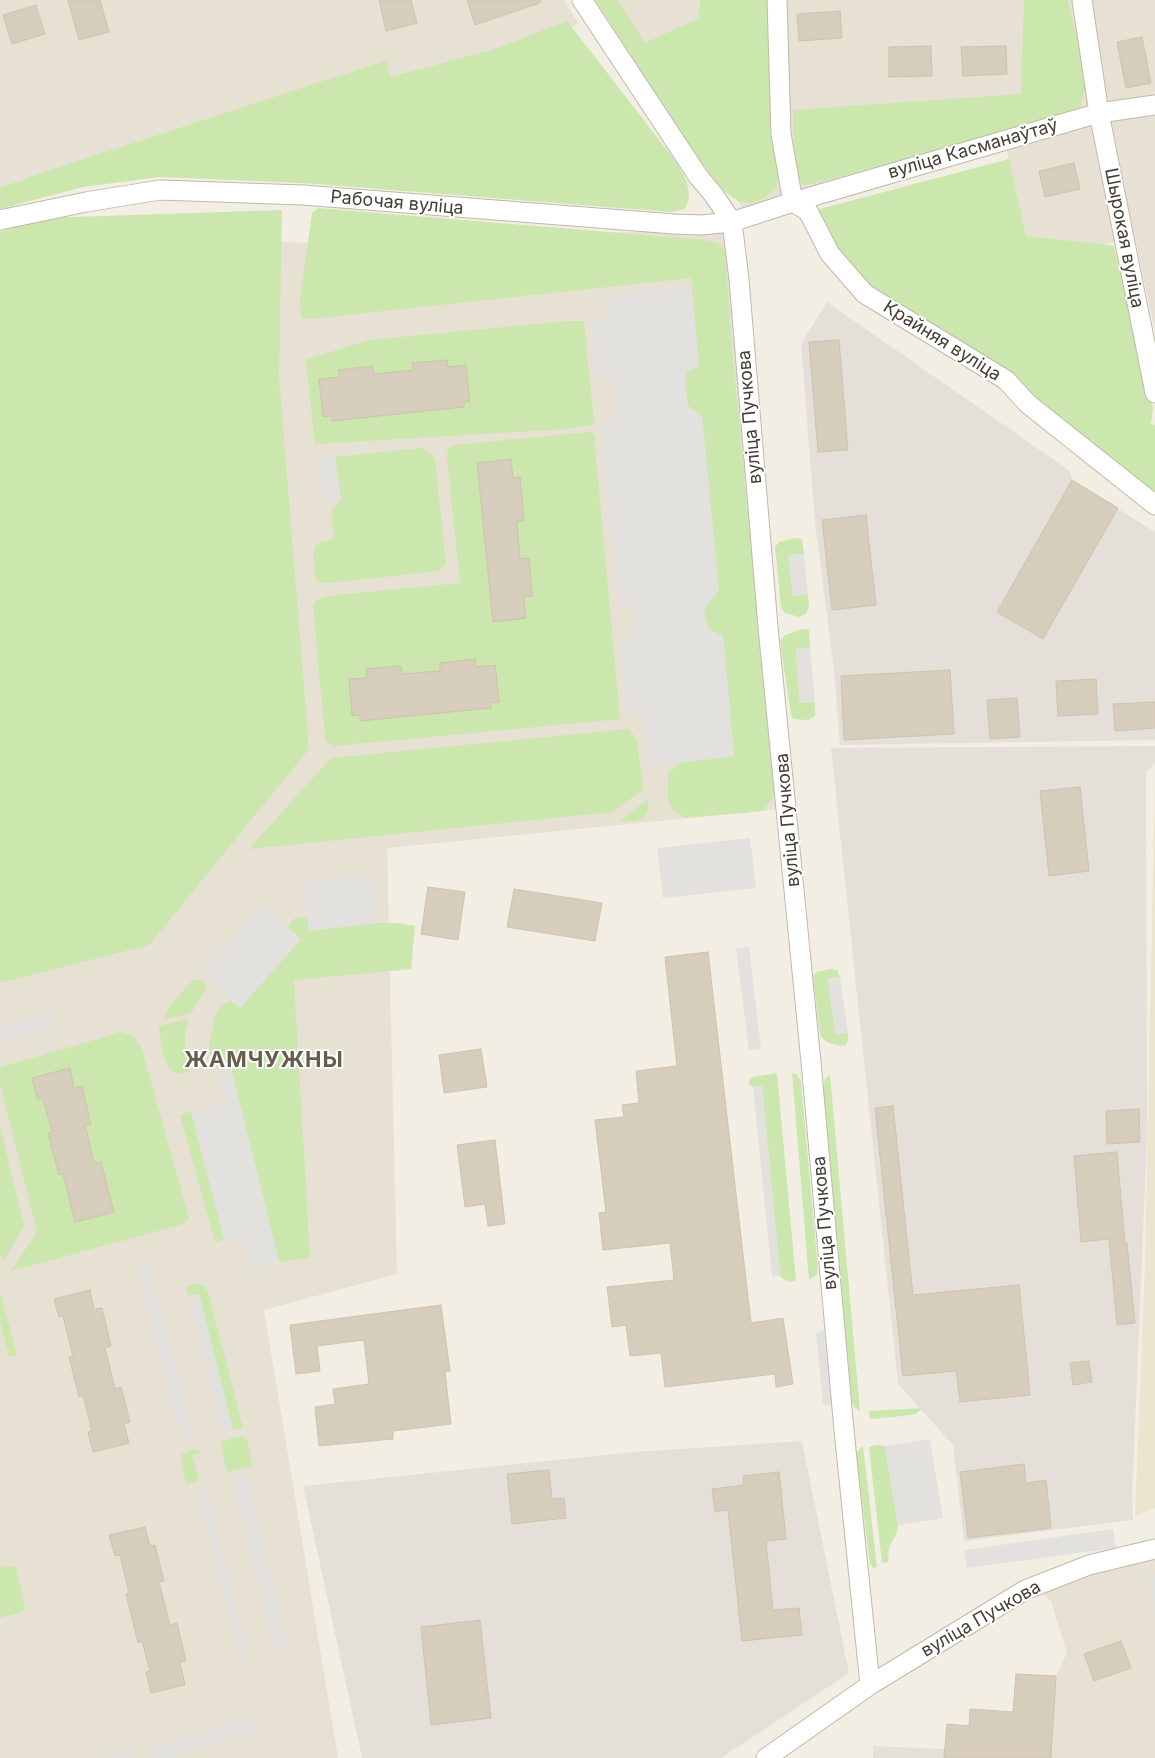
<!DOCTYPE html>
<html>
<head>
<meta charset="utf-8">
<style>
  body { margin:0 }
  canvas { display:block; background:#f2eee4 }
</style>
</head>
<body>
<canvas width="1155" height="1758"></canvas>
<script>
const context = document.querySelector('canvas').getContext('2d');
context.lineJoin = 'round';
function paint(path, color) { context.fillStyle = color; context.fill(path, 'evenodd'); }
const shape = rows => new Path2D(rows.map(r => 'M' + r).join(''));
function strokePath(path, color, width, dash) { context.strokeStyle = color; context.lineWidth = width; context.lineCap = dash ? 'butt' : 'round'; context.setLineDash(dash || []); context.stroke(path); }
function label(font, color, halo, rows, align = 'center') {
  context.font = font + ' Inter,sans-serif'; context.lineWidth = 4; context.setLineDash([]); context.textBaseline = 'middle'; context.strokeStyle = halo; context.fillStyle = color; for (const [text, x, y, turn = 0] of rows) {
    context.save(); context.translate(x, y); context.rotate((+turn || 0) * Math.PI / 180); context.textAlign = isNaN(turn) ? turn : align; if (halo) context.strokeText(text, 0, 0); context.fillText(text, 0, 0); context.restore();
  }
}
const residential = shape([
  [0,0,564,0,579,24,497,56,0,202],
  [604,0,1155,0,1155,330,1135,239,1102,244,1026,236,1004,137,744,212,731,187],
  [725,229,780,809,387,848,397,1274,264,1310,338,1758,0,1758,0,231,310,243],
  [1155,1556,1155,1758,1051,1758,1056,1676,1067,1653,1051,1601,1037,1589]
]);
const industrial = shape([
  [827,302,1070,471,1072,480,1155,532,1155,740,840,745,834,671,815,522,801,344],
  [1155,746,1155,763,1146,772,1147,1138,1132,1497,1133,1520,964,1541,953,1445,898,1384,831,748],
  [802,1441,849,1673,721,1758,362,1758,303,1486,634,1452],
  [873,1746,945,1749,944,1758,873,1758]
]);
const education = shape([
  [1155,777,1155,1508,1135,1516,1145,1264]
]);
const green = shape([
  [595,0,618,0,645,43,699,18,700,0,768,0,770,76,779,165,777,187,767,197,753,203,738,201,724,191,697,157],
  [1024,0,1068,0,1081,56,1086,86,1080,106,1071,114,824,181,806,185,798,184,794,178,793,110,1021,94],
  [567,21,677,163,687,182,689,198,685,209,671,212,303,183,160,177,83,187,0,209,0,188,42,173,387,60,390,77,492,50],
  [1009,159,1026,236,1102,244,1114,246,1153,408,1151,424,1155,425,1155,496,1033,398,1031,392,1005,371,867,289,833,246,816,210],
  [318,208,693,239,711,241,719,244,725,251,732,347,775,794,763,811,685,818,674,811,668,800,668,774,678,763,734,756,723,636,709,629,704,612,705,606,712,597,685,380,687,372,699,366,691,278,310,319,302,317,299,307,312,213],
  [282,210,279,377,309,749,149,945,0,983,0,232,42,218],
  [568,321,584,321,594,422,591,425,566,429,315,444,306,360,368,340],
  [591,432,594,435,620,719,335,746,327,742,325,737,313,606,318,599,327,596,460,583,447,457,448,448,455,445],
  [421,448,428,451,435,459,446,564,439,571,328,583,318,582,315,576,313,553,316,545,323,541,334,539,331,510,341,500,335,457],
  [795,538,802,539,804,554,789,555,793,596,808,594,809,607,806,614,799,617,785,613,781,608,775,547,779,542],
  [802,629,809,630,810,648,796,649,800,703,815,702,815,716,808,720,793,719,791,715,780,641,785,635],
  [629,729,637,740,643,790,612,812,249,849,331,758],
  [647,800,649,809,645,817,637,821,619,822],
  [301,917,307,917,309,931,376,923,397,923,415,926,411,969,294,980,310,1258,279,1262,230,1064,218,1066,210,1053,209,1044,216,1013,223,1004,231,1001,240,1008,301,939,288,928,289,925,295,918],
  [830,969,837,970,840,977,828,979,835,1034,848,1033,848,1040,846,1045,841,1046,827,1042,820,1035,813,976,817,972],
  [198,979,206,986,206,989,191,1013,167,1019,165,1016,168,1008,193,980],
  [187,1019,189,1021,185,1033,185,1048,190,1071,182,1074,177,1073,170,1069,165,1060,161,1045,159,1026],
  [122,1032,131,1035,141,1046,189,1218,184,1224,11,1271,37,1232,0,1084,0,1070,1,1067],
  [777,1073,796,1281,791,1282,785,1280,780,1276,762,1086,753,1087,749,1084,749,1080,752,1077],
  [792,1073,796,1074,801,1081,818,1270,817,1274,809,1280],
  [830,1075,860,1411,855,1408,852,1402,823,1087,825,1079],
  [191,1111,224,1240,215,1242,180,1115],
  [0,1126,24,1225,3,1262,0,1252],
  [197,1283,204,1286,208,1292,243,1427,240,1429,233,1430,199,1294,188,1296,186,1286],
  [0,1292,17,1355,9,1357,0,1322],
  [923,1408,915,1414,902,1416,870,1419,869,1411],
  [241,1436,246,1437,252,1462,250,1466,227,1472,221,1444,223,1441],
  [877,1445,885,1446,898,1525,896,1535,889,1547,888,1562,882,1563,869,1447],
  [863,1446,877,1567,873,1568,870,1564,856,1454,860,1448],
  [194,1450,198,1450,199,1453,192,1455,199,1481,186,1484,181,1456,184,1453],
  [10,1566,16,1567,25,1607,22,1612,0,1618,0,1568]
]);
const parking = shape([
  [691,286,699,366,687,372,685,380,685,393,689,407,702,415,719,591,705,606,704,612,709,629,723,636,734,756,647,767,641,714,627,716,619,644,637,634,634,613,630,605,618,602,601,421,616,419,612,375,596,376,590,321,607,319,604,295],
  [335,457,341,500,323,503,317,460],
  [804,554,808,594,793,596,788,555],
  [810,648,815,702,800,703,796,649],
  [750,838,756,888,663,898,657,848],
  [370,874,376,923,309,931,303,882],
  [262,905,301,939,240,1008,201,974],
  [749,947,761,1049,749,1050,736,948],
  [840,977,848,1033,835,1035,828,979],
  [54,1013,57,1028,0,1041,0,1025],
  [230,1063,279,1262,250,1270,241,1236,224,1240,191,1111,226,1102,218,1066],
  [762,1086,780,1276,772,1277,753,1087],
  [147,1260,194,1440,183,1443,136,1263],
  [199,1294,233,1430,222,1433,188,1296],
  [824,1330,832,1406,823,1404,816,1333],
  [930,1439,943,1518,898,1525,885,1446],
  [246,1475,288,1647,275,1651,233,1479],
  [207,1491,248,1657,239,1659,197,1493],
  [1113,1529,1116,1548,967,1568,964,1550],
  [1155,1575,1155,1610,1147,1577],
  [247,1719,251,1733,167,1758,150,1758,147,1749],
  [131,1750,133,1758,99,1758]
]);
const building = shape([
  [68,0,100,0,109,32,79,40,68,0],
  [379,0,411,0,417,23,386,31,379,0],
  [467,0,540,0,540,3,475,25,467,0],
  [36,5,45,34,12,44,3,15,36,5],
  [840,11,842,38,799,41,797,14,840,11],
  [1142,37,1151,83,1126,88,1117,42,1142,37],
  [931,46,932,76,889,77,889,47,931,46],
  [1006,46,1007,74,963,76,961,47,1006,46],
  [1074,163,1080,189,1045,197,1039,171,1074,163],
  [839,340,848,450,818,452,809,342,839,340],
  [447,360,448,367,466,365,470,401,464,402,464,407,332,421,331,416,323,417,319,379,339,377,338,370,373,366,373,374,413,370,412,363,447,360],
  [511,459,513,478,520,477,524,521,517,521,520,559,529,558,532,596,524,597,526,618,493,622,477,463,511,459],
  [1072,480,1118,508,1043,639,997,612,1072,480],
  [866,515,876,605,832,610,822,520,866,515],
  [475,659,476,667,495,665,499,702,490,703,491,708,360,721,360,715,352,716,349,679,366,678,366,669,401,666,402,674,440,671,440,663,475,659],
  [950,670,954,734,844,740,841,676,950,670],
  [1096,679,1098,714,1058,716,1056,681,1096,679],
  [1017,698,1020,737,990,739,987,700,1017,698],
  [1155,702,1155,728,1115,731,1113,704,1155,702],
  [1080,787,1089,871,1049,876,1040,791,1080,787],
  [428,887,465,892,458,940,421,934,428,887],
  [514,889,602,903,595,941,507,927,514,889],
  [708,952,751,1323,783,1318,793,1384,776,1387,775,1374,665,1387,661,1353,630,1356,626,1325,612,1327,607,1287,674,1280,670,1243,603,1250,599,1213,606,1212,595,1120,624,1117,622,1105,639,1103,636,1071,677,1066,665,957,708,952],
  [481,1049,487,1087,444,1093,439,1055,481,1049],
  [70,1068,74,1088,82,1086,91,1124,85,1125,94,1163,101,1162,114,1212,75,1222,63,1174,59,1175,48,1133,52,1132,43,1098,37,1099,32,1078,70,1068],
  [893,1106,913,1295,1019,1285,1030,1395,960,1402,956,1371,903,1376,875,1108,893,1106],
  [1139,1109,1140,1142,1107,1144,1106,1111,1139,1109],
  [495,1140,505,1224,488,1226,485,1204,465,1207,457,1145,495,1140],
  [1117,1152,1125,1244,1127,1243,1135,1323,1117,1325,1109,1239,1081,1242,1074,1156,1117,1152],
  [90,1290,94,1309,102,1308,111,1346,105,1348,115,1389,121,1387,130,1422,124,1424,129,1443,93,1452,88,1432,92,1431,83,1395,79,1397,69,1357,73,1356,63,1316,59,1317,54,1299,90,1290],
  [441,1305,450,1371,445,1372,451,1424,393,1431,393,1439,319,1446,315,1407,335,1404,333,1389,369,1384,364,1340,317,1346,320,1371,296,1374,290,1325,441,1305],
  [1089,1361,1092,1382,1073,1385,1070,1363,1089,1361],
  [1024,1464,1026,1483,1046,1480,1051,1528,968,1538,960,1472,1024,1464],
  [549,1470,552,1499,564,1498,566,1518,512,1524,507,1474,549,1470],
  [779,1472,786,1539,766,1541,773,1610,799,1608,802,1635,742,1641,728,1510,715,1512,712,1489,744,1485,743,1476,779,1472],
  [145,1527,150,1546,155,1545,164,1581,159,1582,170,1625,177,1623,186,1661,180,1663,185,1685,151,1693,146,1672,150,1671,142,1641,138,1643,126,1594,129,1593,120,1555,115,1556,109,1535,145,1527],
  [480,1620,491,1718,431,1725,421,1627,480,1620],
  [1121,1641,1131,1668,1094,1681,1084,1654,1121,1641],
  [1016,1674,1056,1676,1051,1758,944,1758,947,1724,969,1726,970,1709,1013,1712,1016,1674]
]);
const minor = shape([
  [582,0,698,176,713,194,732,222,739,279,768,627,811,1062,844,1430,870,1685,766,1758],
  [777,0,781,134,793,202],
  [1082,0,1099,113,1155,393],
  [793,202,808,211,830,254,865,294,1006,380,1028,404,1155,505],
  [0,220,86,202,160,190,303,195,674,224,701,225,732,222,793,202,1099,113,1155,105],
  [870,1685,1025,1590,1089,1565,1155,1549]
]);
const streetNames = [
  ["вуліца Касманаўтаў",973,149,-16],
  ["Рабочая вуліца",397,203,5],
  ["Шырокая вуліца",1124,238,79],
  ["Крайняя вуліца",942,341,32],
  ["вуліца Пучкова",750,417,-95],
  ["вуліца Пучкова",788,820,-95],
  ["вуліца Пучкова",825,1223,-95],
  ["вуліца Пучкова",981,1619,-30]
];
const districtNames = [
  ["ЖАМЧУЖНЫ",264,1060]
];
paint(residential, '#e6e1d2');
paint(industrial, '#e4e0d9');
paint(education, '#ebe4ce');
paint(green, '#cbe7ad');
paint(parking, '#e3e1dd');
paint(building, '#d7cdbd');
strokePath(building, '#cec3ad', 1);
strokePath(minor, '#c0b9aa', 21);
strokePath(minor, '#fff', 19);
label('18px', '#443f34', '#fff', streetNames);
context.letterSpacing = '1px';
label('bold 22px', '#675d4c', '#fff', districtNames);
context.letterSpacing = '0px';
</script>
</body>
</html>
